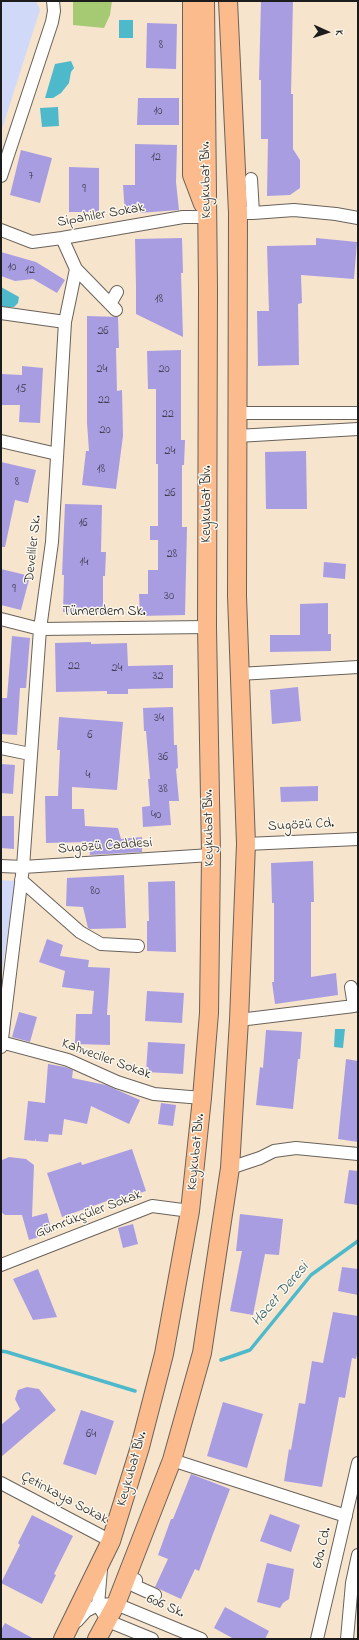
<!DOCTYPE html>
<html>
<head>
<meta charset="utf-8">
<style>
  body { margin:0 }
  #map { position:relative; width:359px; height:1640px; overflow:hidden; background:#f7e4cd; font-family:"Indie Flower",sans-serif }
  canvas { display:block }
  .frame { position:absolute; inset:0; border:2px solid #1c1c1c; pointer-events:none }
  .north { position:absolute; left:307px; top:12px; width:40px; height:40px; -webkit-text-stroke:3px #fbf7ec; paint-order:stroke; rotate:93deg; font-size:11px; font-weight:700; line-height:16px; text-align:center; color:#1c1c1c }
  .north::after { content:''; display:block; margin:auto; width:14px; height:18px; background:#1c1c1c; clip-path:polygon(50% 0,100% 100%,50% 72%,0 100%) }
</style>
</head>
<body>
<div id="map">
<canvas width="359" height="1640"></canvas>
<div class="frame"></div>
<div class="north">K</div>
</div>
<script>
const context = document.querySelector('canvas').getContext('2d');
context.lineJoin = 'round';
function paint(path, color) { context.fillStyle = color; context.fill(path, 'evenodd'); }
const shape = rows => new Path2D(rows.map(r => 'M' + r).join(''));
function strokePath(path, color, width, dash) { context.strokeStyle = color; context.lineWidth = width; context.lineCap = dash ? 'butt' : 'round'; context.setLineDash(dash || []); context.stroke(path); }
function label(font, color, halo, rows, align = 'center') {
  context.font = font + ' "Indie Flower",sans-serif'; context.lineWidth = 3; context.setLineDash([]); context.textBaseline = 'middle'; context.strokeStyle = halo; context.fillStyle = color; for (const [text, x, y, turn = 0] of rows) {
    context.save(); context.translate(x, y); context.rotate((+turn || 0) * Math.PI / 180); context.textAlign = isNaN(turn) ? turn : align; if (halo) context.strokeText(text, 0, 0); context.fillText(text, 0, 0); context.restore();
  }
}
const built = shape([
  [1,1,36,1,40,10,2,129],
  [1,880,15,881,1,981]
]);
const green = shape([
  [73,1,112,1,110,15,104,28,73,25]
]);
const water = shape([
  [119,20,133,20,133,38,119,38],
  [71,61,74,68,71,72,69,83,61,93,53,98,45,98,55,64],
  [58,107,59,126,42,127,40,108],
  [1,287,19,297,18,303,14,307,1,307],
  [335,1029,345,1029,343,1048,334,1047]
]);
const stream = shape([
  [1,1351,7,1352,135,1391],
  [221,1360,250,1350,311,1275,358,1241]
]);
const building = shape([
  [261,1,293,1,291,94,293,94,293,149,300,160,300,188,290,195,267,196,268,139,261,139,261,80,259,80],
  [147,23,177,24,176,69,146,68],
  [138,98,179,98,179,125,137,125],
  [135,144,177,145,176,182,179,210,125,214,123,185,135,185],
  [21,150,52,158,40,203,10,195],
  [69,167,99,168,99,212,69,212],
  [182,238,183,273,181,273,183,337,136,314,136,286,135,239],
  [316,238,357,242,354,279,301,275,302,303,298,304,299,365,258,366,257,311,269,311,267,246,316,245],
  [1,252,36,262,65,280,57,293,33,279,15,281,1,276],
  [87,316,118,317,119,348,116,348,117,391,122,390,123,436,116,489,82,485,86,451,89,451,87,423],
  [181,350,181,440,185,440,184,465,182,465,182,527,187,527,185,615,140,616,139,594,148,594,148,570,158,570,158,540,150,540,150,526,158,526,158,464,156,464,156,389,148,389,147,351],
  [22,366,43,368,40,423,19,422,20,405,1,405,1,374,22,375],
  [306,451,307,509,266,509,265,452],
  [1,462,36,470,28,503,15,500,5,547,1,547],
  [65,504,102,505,101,552,106,552,105,576,103,576,103,613,63,612,64,575,62,575],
  [324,562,346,564,345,579,323,577],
  [1,569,30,576,21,610,1,605],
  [328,603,328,634,331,634,331,651,270,652,270,635,300,635,300,604],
  [12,636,30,638,26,688,20,688,17,735,1,734,1,698,7,698],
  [91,642,91,644,127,643,128,666,173,665,173,688,128,689,128,694,107,694,107,691,56,692,55,643],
  [298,687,301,721,272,724,270,690],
  [173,707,174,745,177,745,178,768,176,769,179,801,169,801,171,825,143,827,142,807,150,806,148,779,150,779,146,731,144,731,143,708],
  [59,717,123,722,117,790,72,787,72,809,84,809,85,826,118,828,121,839,142,837,142,852,90,855,89,842,46,843,45,796,58,796,60,750,57,750],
  [1,764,15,765,13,794,1,793],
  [318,786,318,801,281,802,280,787],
  [1,816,14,816,14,849,1,848],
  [313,861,314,902,311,902,311,977,336,973,338,995,275,1004,272,982,274,982,274,903,272,903,271,863],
  [124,875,126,928,90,929,88,928,83,907,66,906,67,878],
  [175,881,176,952,147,951,147,921,149,921,148,882],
  [47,939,63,945,60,956,89,960,88,967,110,968,107,1015,110,1015,110,1045,75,1044,76,1014,92,1014,94,991,62,987,65,971,39,962],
  [147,991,184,993,182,1023,145,1021],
  [19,1012,37,1017,30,1042,12,1037],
  [266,1030,302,1032,300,1059,298,1059,293,1109,256,1105,260,1067,263,1068],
  [148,1042,185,1044,183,1074,146,1072],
  [346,1059,358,1061,358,1142,338,1139],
  [48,1064,65,1067,73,1070,72,1078,106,1085,140,1100,129,1124,91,1106,87,1124,64,1119,62,1135,49,1134,48,1142,36,1141,35,1138,35,1141,24,1140,28,1101,45,1103],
  [161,1103,176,1105,173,1126,158,1124],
  [132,1149,146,1191,108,1203,107,1201,62,1217,47,1173,81,1162,82,1165],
  [9,1157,26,1159,34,1165,32,1217,47,1213,52,1233,29,1240,22,1215,5,1215,1,1212,2,1160],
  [349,1170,358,1171,358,1205,344,1203],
  [240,1214,283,1219,279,1255,265,1254,253,1315,230,1311,242,1251,236,1251],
  [133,1224,138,1244,123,1248,118,1228],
  [342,1267,358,1269,358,1295,338,1291],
  [38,1269,57,1317,33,1320,13,1279],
  [333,1312,358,1316,358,1350,356,1359,352,1358,345,1398,339,1397,322,1487,284,1481,289,1449,291,1450,299,1403,305,1404,312,1361,323,1363],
  [27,1387,39,1389,56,1410,1,1457,1,1425,20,1409,15,1399,18,1390],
  [223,1402,263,1414,247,1468,207,1456],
  [81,1410,114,1421,96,1475,63,1464],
  [191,1474,230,1489,199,1571,195,1569,181,1599,155,1587,168,1559,158,1555,171,1519,173,1519],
  [270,1514,300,1525,291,1552,260,1541],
  [32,1515,73,1536,54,1574,56,1575,42,1604,1,1583,20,1545,18,1543],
  [267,1563,294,1569,289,1599,283,1603,280,1608,257,1602],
  [225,1607,269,1631,265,1639,234,1639,214,1628],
  [5,1623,34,1639,1,1639,1,1630]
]);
const minor = shape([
  [1,176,52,22,54,11,53,1],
  [251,179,253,213],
  [238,213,253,213,294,210,336,214,358,218],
  [1,230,32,242,62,238,183,217,207,217],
  [76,269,116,310],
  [110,304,117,292],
  [1,313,65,322],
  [237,413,358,413],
  [237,436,358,429],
  [1,441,57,454],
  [1,619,40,629,207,627],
  [239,674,358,667],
  [1,748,30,754],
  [246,844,358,839],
  [1,866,23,867,211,855],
  [21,880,80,932,101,944,138,946],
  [239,1020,354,1006,351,987],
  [1,1042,68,1060,117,1082,154,1094,202,1098],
  [1,1047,23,867,40,629,52,542,65,322,76,269,62,238],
  [230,1168,260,1158,274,1151,296,1148,358,1154],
  [1,1265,152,1206,190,1211],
  [172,1460,346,1516],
  [1,1483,111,1541],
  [101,1569,98,1605,108,1621,152,1639],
  [136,1580,135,1586,155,1595],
  [77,1621,86,1611,98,1605,116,1604,201,1639],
  [317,1639,358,1463],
  [347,1639,352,1583,358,1555]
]);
const highway = shape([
  [192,1,192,175,203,204],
  [63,1639,111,1541,140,1447,164,1354,190,1211,202,1098,209,1013,211,855,207,627,208,289,205,1],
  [97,1639,116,1604,172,1460,202,1353,230,1168,239,1020,246,844,237,596,238,213,228,1]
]);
const numberNames = [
  ["8",161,46],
  ["10",158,112],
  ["12",156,158],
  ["7",31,177],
  ["9",84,190],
  ["10",12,268],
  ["12",30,271],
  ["18",159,300],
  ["26",103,332],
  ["24",102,370],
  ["20",164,370],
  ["15",21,390],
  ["22",104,401],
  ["22",168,415],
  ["20",105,431],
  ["24",170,452],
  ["18",101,470],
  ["8",17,483],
  ["26",170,494],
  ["16",83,524],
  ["28",172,555],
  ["14",84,563],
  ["9",14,590],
  ["30",169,597],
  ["22",74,667],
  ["24",117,669],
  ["32",158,677],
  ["34",159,719],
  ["6",90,736],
  ["36",163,758],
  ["4",88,776],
  ["38",163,790],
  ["40",156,816],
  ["80",95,892],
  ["64",91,1435]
];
const streetNames = [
  ["Keykubat Blv.",207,180,-91],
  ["Sipahiler Sokak",101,216,-10],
  ["Keykubat Blv.",208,504,-90],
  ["Develiler Sk.",34,549,-84],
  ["Tümerdem Sk.",104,613],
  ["Sugözü Cd.",301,826,-3],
  ["Keykubat Blv.",210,828,-91],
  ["Sugözü Caddesi",105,847,-4],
  ["Kahveciler Sokak",106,1060,20],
  ["Keykubat Blv.",197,1152,-84],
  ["Gümrükçüler Sokak",89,1215,-21],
  ["Keykubat Blv.",133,1469,-74],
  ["Çetinkaya Sokak",64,1499,28],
  ["610. Cd.",323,1548,-77],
  ["606 Sk.",165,1607,23]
];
const waterNames = [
  ["Hacet Deresi",281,1295,-49]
];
paint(built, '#d1d9f9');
paint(green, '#a6c973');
paint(water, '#4fb9cc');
strokePath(stream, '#4fb9cc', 3.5);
paint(building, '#a99de2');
strokePath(minor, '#69625a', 14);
strokePath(highway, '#69625a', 20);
strokePath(minor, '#fff', 12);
strokePath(highway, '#fbbb8d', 18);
label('12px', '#3f3c4e', null, numberNames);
label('14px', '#1c1c1c', '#fbf7ec', streetNames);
label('italic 15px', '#305b62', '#fbf7ec', waterNames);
</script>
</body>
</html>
